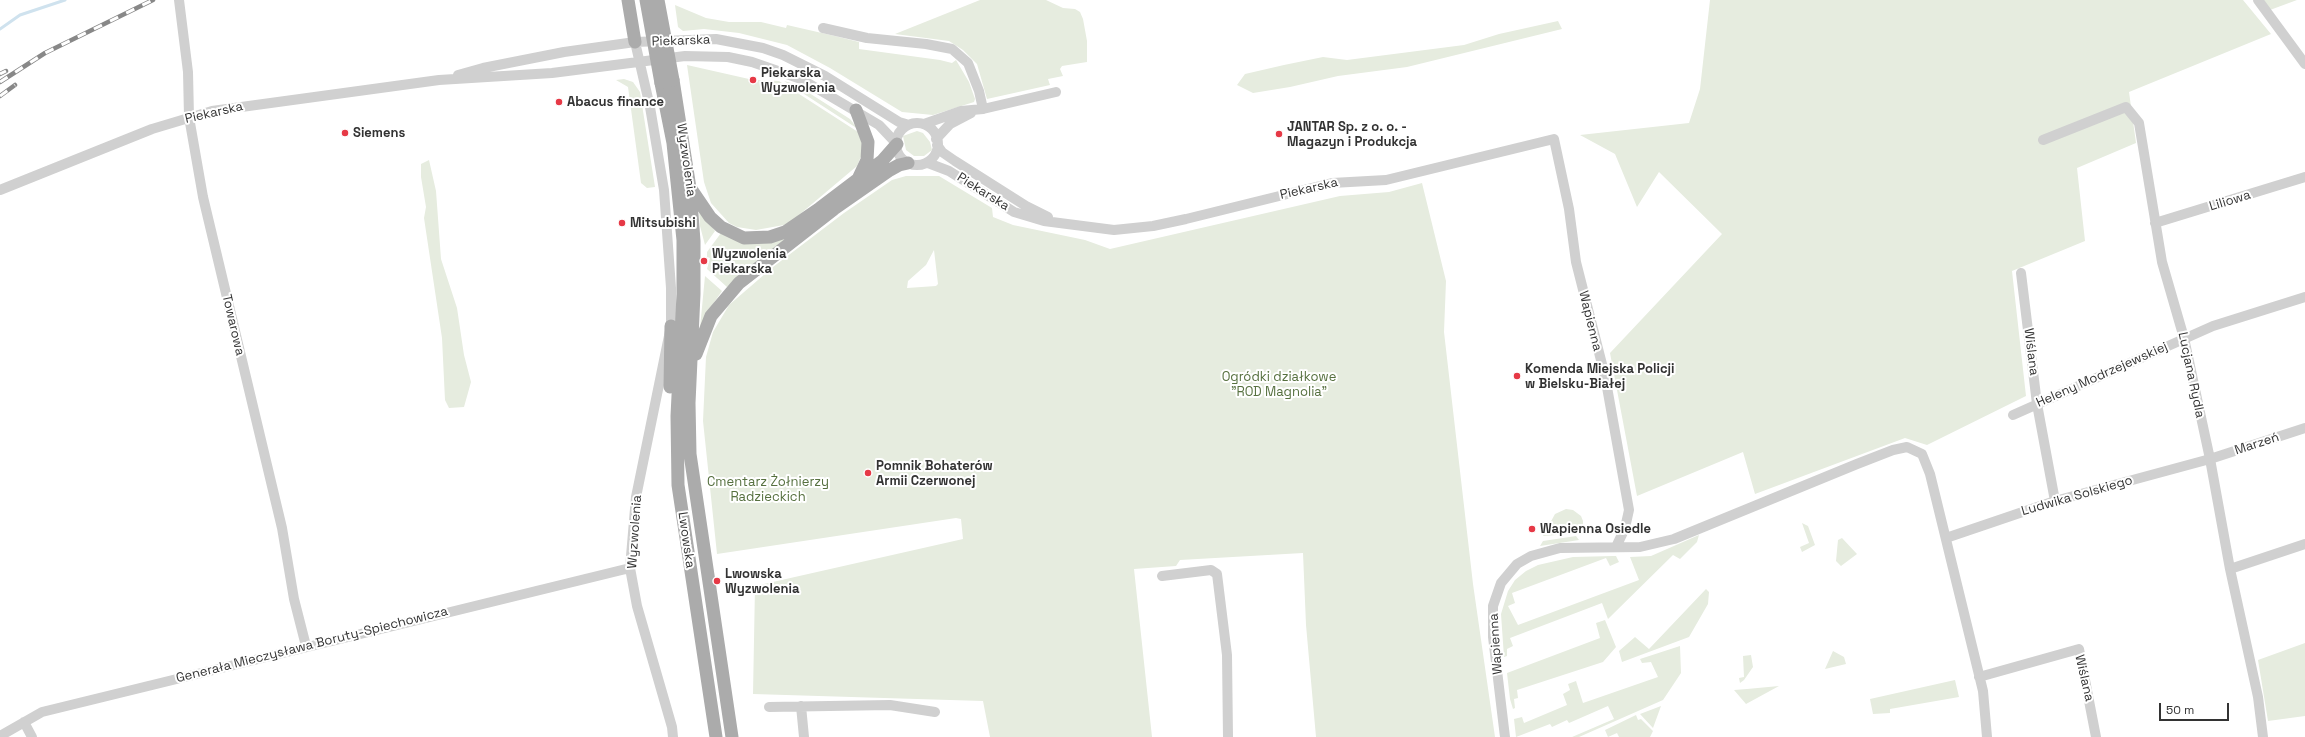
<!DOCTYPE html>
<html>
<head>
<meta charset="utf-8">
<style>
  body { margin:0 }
  #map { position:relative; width:2305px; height:737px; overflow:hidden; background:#fff; font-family:"Space Grotesk",sans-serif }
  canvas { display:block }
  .scale { position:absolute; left:2159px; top:703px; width:70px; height:18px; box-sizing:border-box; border:2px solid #333; border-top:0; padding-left:5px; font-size:12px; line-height:14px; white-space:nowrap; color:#333; -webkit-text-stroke:3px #fff; paint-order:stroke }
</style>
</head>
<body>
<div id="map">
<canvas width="2305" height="737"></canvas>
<div class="scale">50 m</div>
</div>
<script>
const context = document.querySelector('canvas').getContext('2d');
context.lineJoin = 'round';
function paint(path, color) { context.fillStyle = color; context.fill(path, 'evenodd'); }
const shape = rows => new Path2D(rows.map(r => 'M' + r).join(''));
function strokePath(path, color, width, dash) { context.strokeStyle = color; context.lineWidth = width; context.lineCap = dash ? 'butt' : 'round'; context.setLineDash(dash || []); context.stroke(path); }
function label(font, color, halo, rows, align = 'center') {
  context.font = font + ' "Space Grotesk",sans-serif'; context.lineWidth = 4; context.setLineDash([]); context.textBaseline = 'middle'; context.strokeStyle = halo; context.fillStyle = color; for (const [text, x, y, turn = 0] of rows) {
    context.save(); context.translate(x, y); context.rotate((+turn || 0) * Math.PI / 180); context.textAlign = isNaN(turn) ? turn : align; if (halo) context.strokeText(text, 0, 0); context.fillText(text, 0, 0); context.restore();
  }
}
const green = shape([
  [980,0,1046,0,1063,8,1075,9,1080,12,1083,19,1087,41,1087,62,1062,66,1060,69,1063,76,1048,79,1050,85,987,99,977,64,963,50,949,41,895,34],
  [1710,0,2243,0,2271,34,2129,92,2136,143,2077,168,2085,241,2012,271,2026,396,1927,445,1905,438,1755,494,1743,452,1637,496,1610,353,1722,234,1659,172,1637,207,1615,154,1580,135,1689,123,1700,89],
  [2263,0,2297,0,2270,10],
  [675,5,706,18,729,22,761,22,786,28,787,25,835,36,859,42,859,49,940,60,952,63,956,60,969,82,975,99,974,102,933,115,902,112,830,68,787,45,739,33,704,29,683,31,678,27],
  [1558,21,1562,29,1407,67,1338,76,1290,87,1253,93,1237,85,1245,74,1284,65,1323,57,1347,60,1464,45,1499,34],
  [687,65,749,79,749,82,757,83,758,80,779,81,858,132,862,142,862,154,857,166,793,220,784,225,756,230,737,227,729,223,711,203,704,182],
  [624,79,633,82,640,92,655,187,647,188,641,183,628,87,616,80],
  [784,81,795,84,850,119,858,129],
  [917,131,923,133,930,142,932,150,924,156,914,156,906,150,903,136],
  [429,160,436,191,441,259,457,308,464,355,471,382,464,407,449,408,445,400,442,338,424,218,426,207,421,177,421,164],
  [906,176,939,176,992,208,993,217,1013,225,1085,240,1110,249,1340,196,1389,192,1422,183,1446,281,1444,332,1473,584,1495,737,1316,737,1306,625,1303,553,1180,560,1176,566,1134,569,1152,737,990,737,983,701,753,694,755,586,963,539,961,519,956,518,717,554,703,421,706,357,713,332,729,305,773,267,844,213,892,180],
  [934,250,938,284,936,286,907,288,908,281,926,265],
  [699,210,715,231,705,245,700,226],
  [721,233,741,243,756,244,789,236,727,287,707,269,710,258,707,257,707,252],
  [705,276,722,291,706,314,700,328],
  [1566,509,1573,510,1581,516,1583,521,1583,533,1543,536,1555,514],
  [1802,523,1808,526,1815,545,1802,552,1800,547,1809,543],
  [1699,535,1697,542,1680,559,1673,555,1608,619,1602,603,1510,638,1513,646,1507,649,1507,656,1504,657,1501,614,1508,591,1515,580,1526,571,1538,565,1573,557,1613,556,1616,556,1619,562,1610,566,1606,558,1512,593,1515,603,1508,606,1518,625,1639,580,1630,557,1651,556],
  [1576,536,1579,540,1540,546,1543,541],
  [1842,538,1857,554,1841,566,1836,561,1838,540],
  [1706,589,1709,592,1708,604,1689,637,1622,662,1619,651,1635,637,1649,649],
  [1605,620,1616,647,1603,662,1517,690,1518,698,1514,699,1515,708,1513,709,1510,699,1507,673,1600,638,1596,623],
  [2305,643,2305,716,2268,721,2258,660],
  [1680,646,1681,673,1663,700,1579,737,1572,737,1614,719,1608,706,1569,723,1567,720,1552,727,1550,724,1516,737,1514,719,1522,717,1524,723,1567,705,1563,694,1570,690,1568,684,1576,681,1583,703,1658,677,1651,662,1642,663,1640,659],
  [1833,651,1844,657,1846,664,1825,669],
  [1751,655,1753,667,1744,680,1740,683,1739,678,1744,677,1743,656],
  [1955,680,1959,697,1890,709,1890,713,1873,714,1870,699],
  [1779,686,1746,704,1734,690,1747,689],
  [1661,706,1653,728,1640,714],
  [1636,715,1638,720,1641,719,1653,731,1650,737,1619,737,1617,733,1608,737,1605,730]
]);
const stream = shape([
  [0,29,20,15,65,0]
]);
const minor = shape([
  [179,0,188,72,189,117,203,197,282,528,294,599,306,646],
  [2258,0,2305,64],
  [823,28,867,38,926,44,952,49,968,63,979,91,983,109],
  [635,42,650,107,664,190,671,288,671,326,636,497,630,568,637,606,672,727,673,737],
  [458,75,483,68,564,52,635,42,716,39,763,48,783,55,825,76,899,122,906,124],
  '896 144a21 21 0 1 1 42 0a21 21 0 1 1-42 0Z',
  [924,124,961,111,983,109,1056,92],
  [936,139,950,124,971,113],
  [2043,140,2126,107,2139,123,2162,262,2184,338,2210,459,2230,569,2258,697,2263,737],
  [937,145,942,152,955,161,1026,206,1048,217],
  [928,163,949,171,1014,212,1044,221,1114,230,1153,226,1186,219,1332,183,1386,180,1554,139,1569,209,1576,262,1605,376,1629,510,1625,528,1616,547],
  [0,190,152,129,212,111,439,80,552,73,685,56,728,57,752,62,801,79,879,125,897,144],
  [2155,223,2305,177],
  [2021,273,2037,404,2055,501],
  [2013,415,2213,326,2305,297],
  [1946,538,2055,501,2210,459,2305,428],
  [2230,569,2305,544],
  [1162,576,1211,570,1217,574,1227,655,1228,737],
  [1979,677,2079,649,2096,737],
  [801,706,804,737],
  [769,707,890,705,935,712],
  [24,722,32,737],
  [0,736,42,712,630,568],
  [1505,737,1493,637,1493,606,1501,583,1517,564,1531,556,1560,548,1640,547,1674,539,1857,464,1893,450,1907,447,1922,454,1930,474,1983,691,1987,737]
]);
const major = shape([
  [628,0,635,42],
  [673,80,690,188,694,241,694,294,689,403,690,454,732,737],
  [661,83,673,143,683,240,683,294,677,416,678,485,716,737],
  [856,110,868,142,867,160,859,177],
  [691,189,710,217,721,227,744,238,770,237,785,232,820,208,882,161,897,144],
  [696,354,711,316,739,283,834,209,890,170,899,165,908,163],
  [670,387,671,326]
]);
const rail = shape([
  [0,74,6,71],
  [0,82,45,53,153,0],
  [0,96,15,85]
]);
const majorBridge = shape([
  [646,0,661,83],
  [658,0,673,80]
]);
const markers = [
  [753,80,4,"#e63946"],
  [559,102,4,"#e63946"],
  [345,133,4,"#e63946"],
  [1279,134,4,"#e63946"],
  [622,223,4,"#e63946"],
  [704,261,4,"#e63946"],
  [1517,376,4,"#e63946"],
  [868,473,4,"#e63946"],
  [1532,529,4,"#e63946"],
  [717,581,4,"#e63946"]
];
const streetNames = [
  ["Piekarska",681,41,-2],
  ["Piekarska",214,113,-13],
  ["Wyzwolenia",686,160,82],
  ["Piekarska",1309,189,-13],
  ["Piekarska",983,192,32],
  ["Liliowa",2230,201,-17],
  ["Wapienna",1590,321,76],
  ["Towarowa",233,325,77],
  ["Wiślana",2031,352,83],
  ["Heleny Modrzejewskiej",2102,375,-24],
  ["Lucjana Rydla",2191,375,78],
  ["Marzeń",2257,444,-18],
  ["Ludwika Solskiego",2077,496,-16],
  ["Wyzwolenia",635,532,-86],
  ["Lwowska",686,540,82],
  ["Wapienna",1496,644,-94],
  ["Generała Mieczysława Boruty-Spiechowicza",312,645,-14],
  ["Wiślana",2084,678,77]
];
const poiNames = [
  ["Piekarska",761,73],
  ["Wyzwolenia",761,88],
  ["Abacus finance",567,102],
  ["JANTAR Sp. z o. o. -",1287,127],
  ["Magazyn i Produkcja",1287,142],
  ["Siemens",353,133],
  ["Mitsubishi",630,223],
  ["Wyzwolenia",712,254],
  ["Piekarska",712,269],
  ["Komenda Miejska Policji",1525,369],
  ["w Bielsku-Białej",1525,384],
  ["Pomnik Bohaterów",876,466],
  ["Armii Czerwonej",876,481],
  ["Wapienna Osiedle",1540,529],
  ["Lwowska",725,574],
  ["Wyzwolenia",725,589]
];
const parkNames = [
  ["Ogródki działkowe",1279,377],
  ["\"ROD Magnolia\"",1279,392],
  ["Cmentarz Żołnierzy",768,482],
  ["Radzieckich",768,497]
];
paint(green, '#e6ecdf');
strokePath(stream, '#cfe2ee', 3);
strokePath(minor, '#d0d0d0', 10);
strokePath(major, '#ababab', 13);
strokePath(rail, '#888', 4.5);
strokePath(rail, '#fff', 3, [9]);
strokePath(majorBridge, '#ababab', 13);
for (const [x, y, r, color] of markers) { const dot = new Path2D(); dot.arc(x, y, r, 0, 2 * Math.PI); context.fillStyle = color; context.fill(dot); strokePath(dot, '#fff', 1.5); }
label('13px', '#333', '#fff', streetNames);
label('bold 13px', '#333', '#fff', poiNames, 'left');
label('13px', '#56703f', '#fff', parkNames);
</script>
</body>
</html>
